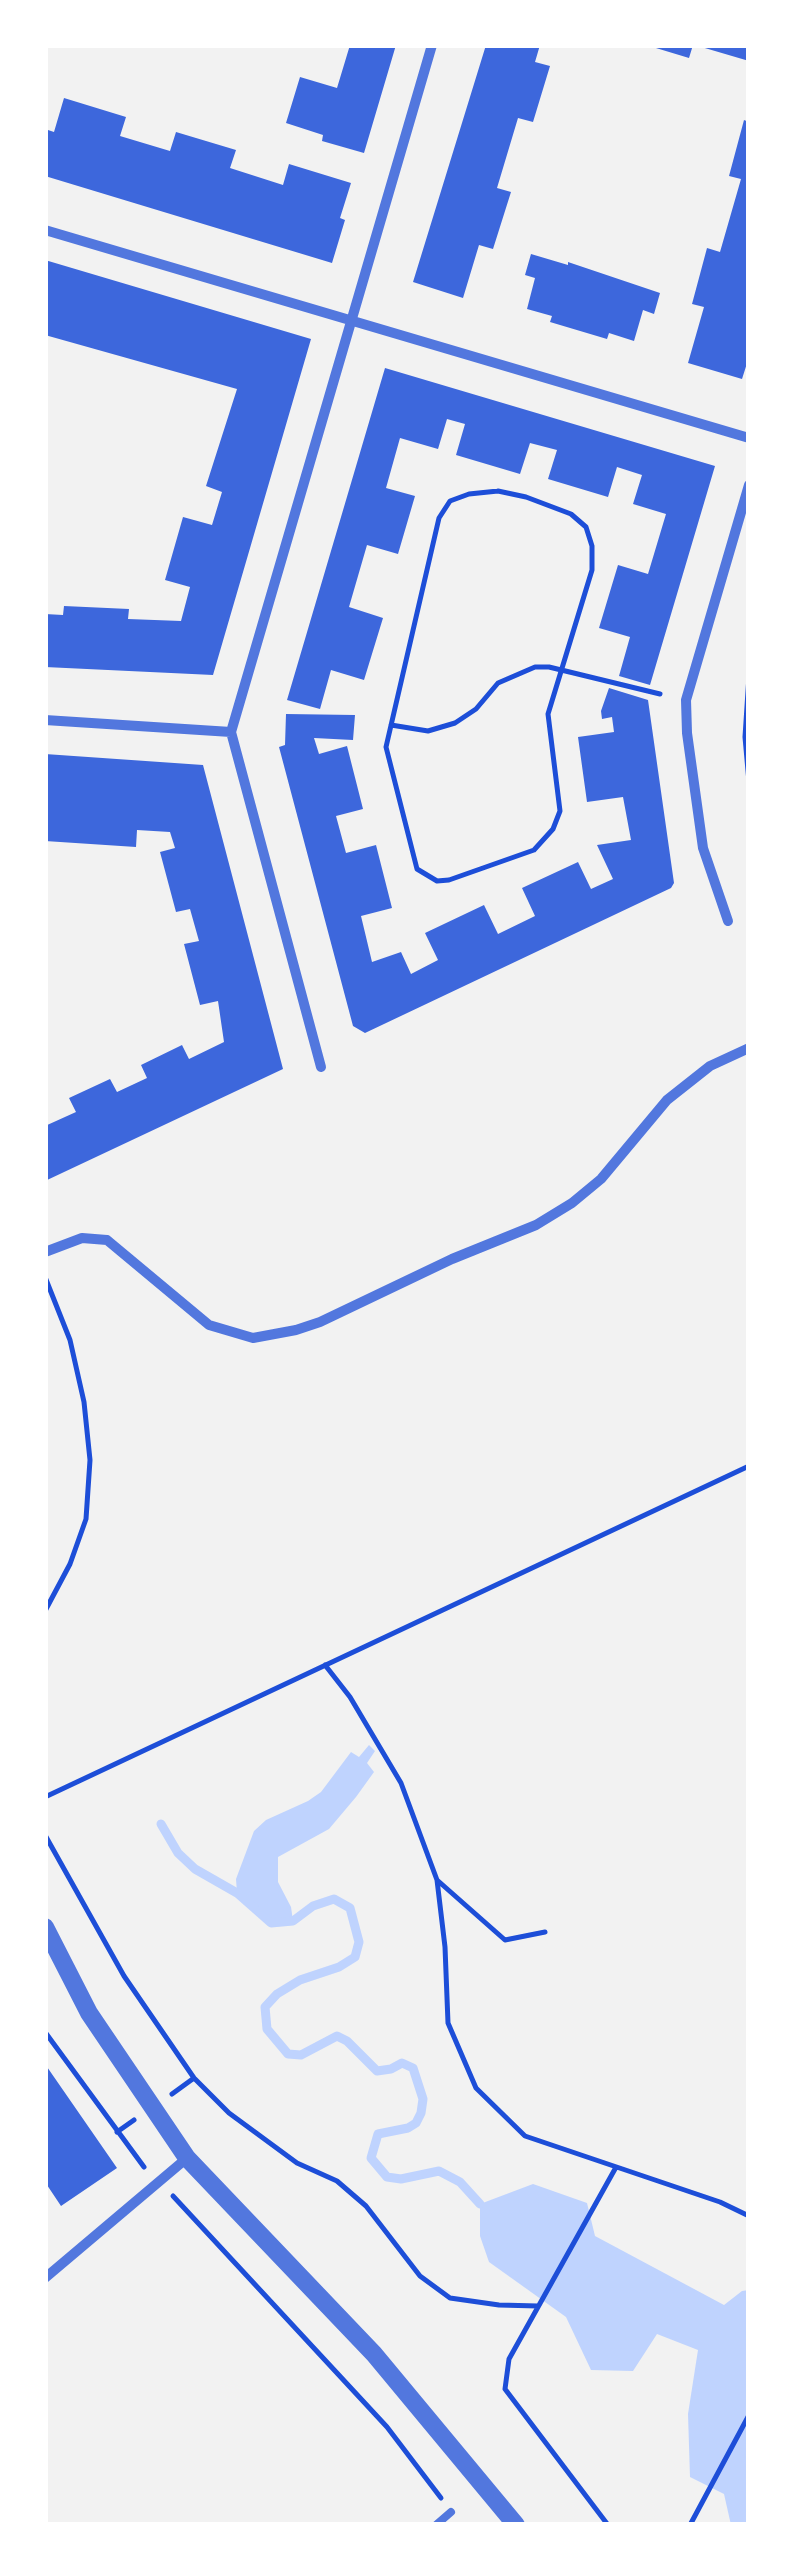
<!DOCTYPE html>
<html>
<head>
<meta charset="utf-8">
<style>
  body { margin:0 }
  #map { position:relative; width:794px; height:2570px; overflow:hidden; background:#f2f2f2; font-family:Mulish,sans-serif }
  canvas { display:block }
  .frame { position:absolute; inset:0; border:48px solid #fff; pointer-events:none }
</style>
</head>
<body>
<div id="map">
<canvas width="794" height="2570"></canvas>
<div class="frame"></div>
</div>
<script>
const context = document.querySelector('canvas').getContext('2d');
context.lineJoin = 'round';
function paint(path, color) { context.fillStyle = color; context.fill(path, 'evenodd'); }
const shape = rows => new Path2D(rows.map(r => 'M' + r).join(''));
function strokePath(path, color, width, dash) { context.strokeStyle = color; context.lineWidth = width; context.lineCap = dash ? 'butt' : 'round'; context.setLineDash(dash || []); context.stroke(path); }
const water = shape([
  [369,1745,375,1751,367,1763,374,1772,356,1797,329,1829,278,1857,278,1882,291,1907,293,1921,271,1923,237,1893,236,1879,254,1831,266,1820,308,1801,321,1792,351,1752,359,1757],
  [533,2184,587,2203,595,2236,724,2305,742,2291,749,2290,749,2525,731,2525,724,2494,690,2477,688,2414,698,2350,657,2334,633,2371,591,2370,566,2317,489,2262,480,2236,480,2204]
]);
const stream = shape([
  [161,1824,178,1853,195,1869,237,1893,271,1923,293,1921,313,1906,334,1899,350,1908,359,1942,355,1957,339,1967,300,1980,277,1994,265,2007,267,2029,288,2054,301,2055,337,2036,347,2041,377,2071,391,2069,402,2063,413,2068,423,2099,421,2113,416,2123,408,2128,378,2134,371,2158,387,2177,401,2179,439,2171,460,2182,480,2204]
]);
const building = shape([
  [350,45,396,45,364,153,322,141,323,135,286,123,300,77,337,88],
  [486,45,540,45,535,62,550,66,533,122,518,118,497,188,511,192,493,249,479,245,463,298,413,282],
  [646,45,693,45,689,58],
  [749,45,749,61,698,46,698,45],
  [64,98,126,117,120,136,170,151,176,132,236,150,230,168,283,185,289,164,351,183,340,218,345,220,332,263,45,176,45,139,48,130,54,132],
  [744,120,749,122,749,357,742,379,688,363,704,307,692,304,707,248,720,252,741,179,729,176],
  [531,254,568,265,568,262,660,293,654,314,643,310,634,341,609,333,607,339,550,322,552,316,527,309,535,278,525,275],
  [45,260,311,339,213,675,45,667,45,614,63,615,64,606,129,609,128,619,181,621,190,587,165,580,183,517,212,525,222,492,206,486,237,389,45,335],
  [385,368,715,466,650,685,619,676,630,637,599,628,618,565,648,574,666,514,633,504,642,475,617,467,608,497,548,479,557,450,530,443,520,474,456,455,465,424,447,419,438,449,400,438,386,488,415,496,398,554,367,545,349,607,383,618,364,680,331,670,320,709,287,700],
  [609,688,648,700,674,883,671,888,365,1033,353,1026,279,747,285,745,286,714,355,715,353,740,314,738,319,754,347,746,363,809,336,816,346,853,376,845,392,908,361,916,372,962,401,952,411,974,438,960,425,933,484,905,498,934,535,916,522,888,578,862,591,889,613,879,597,845,631,840,623,797,587,802,578,737,614,732,612,717,602,719,601,711],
  [45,754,203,765,283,1069,45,1181,45,1126,76,1112,69,1098,110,1079,117,1092,147,1078,141,1065,182,1045,189,1059,224,1042,218,1001,200,1005,184,944,199,941,190,909,176,912,160,852,175,848,170,832,137,830,136,847,45,841],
  [45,2064,117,2168,61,2206,45,2182]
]);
const path = shape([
  [498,491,526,497,571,514,586,527,592,546,592,570,548,714,560,811,553,829,534,850,449,880,437,881,417,869,386,747,439,518,450,501,469,494,498,491],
  [749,676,745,737,749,782],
  [391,725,428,731,455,723,476,709,498,683,535,667,549,667,660,694],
  [45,1277,70,1340,84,1402,90,1460,86,1519,70,1564,45,1611],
  [325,1665,350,1697,401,1783,437,1880,445,1947,448,2023,476,2088,525,2136,720,2202,749,2216],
  [45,1797,749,1466],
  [45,1835,124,1976,194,2078,229,2113,297,2163,337,2181,366,2206,420,2276,450,2298,499,2305,538,2306],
  [437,1880,505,1940,545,1932],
  [45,2032,144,2167],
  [172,2094,194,2078],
  [117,2132,134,2120],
  [173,2196,387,2427,441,2498],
  [608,2525,505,2389,509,2359,615,2169],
  [690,2525,749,2415]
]);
const service = shape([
  [436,2525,451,2512]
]);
const minor = shape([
  [45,230,749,438],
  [45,720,231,732],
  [728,921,703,848,687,733,686,700,749,485],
  [321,1067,231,732,432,45],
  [45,1252,82,1238,107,1240,209,1325,253,1338,296,1330,320,1322,452,1259,536,1225,572,1203,601,1179,667,1100,710,1066,749,1048],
  [45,2278,187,2158]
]);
const tertiary = shape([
  [45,1927,89,2013,187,2158,374,2354,516,2525]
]);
paint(water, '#bfd3fe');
strokePath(stream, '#bfd3fe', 9);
paint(building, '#3d67dc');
strokePath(path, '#1d4ed8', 5);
strokePath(service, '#5277de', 8);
strokePath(minor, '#5277de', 10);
strokePath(tertiary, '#5277de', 18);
</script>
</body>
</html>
